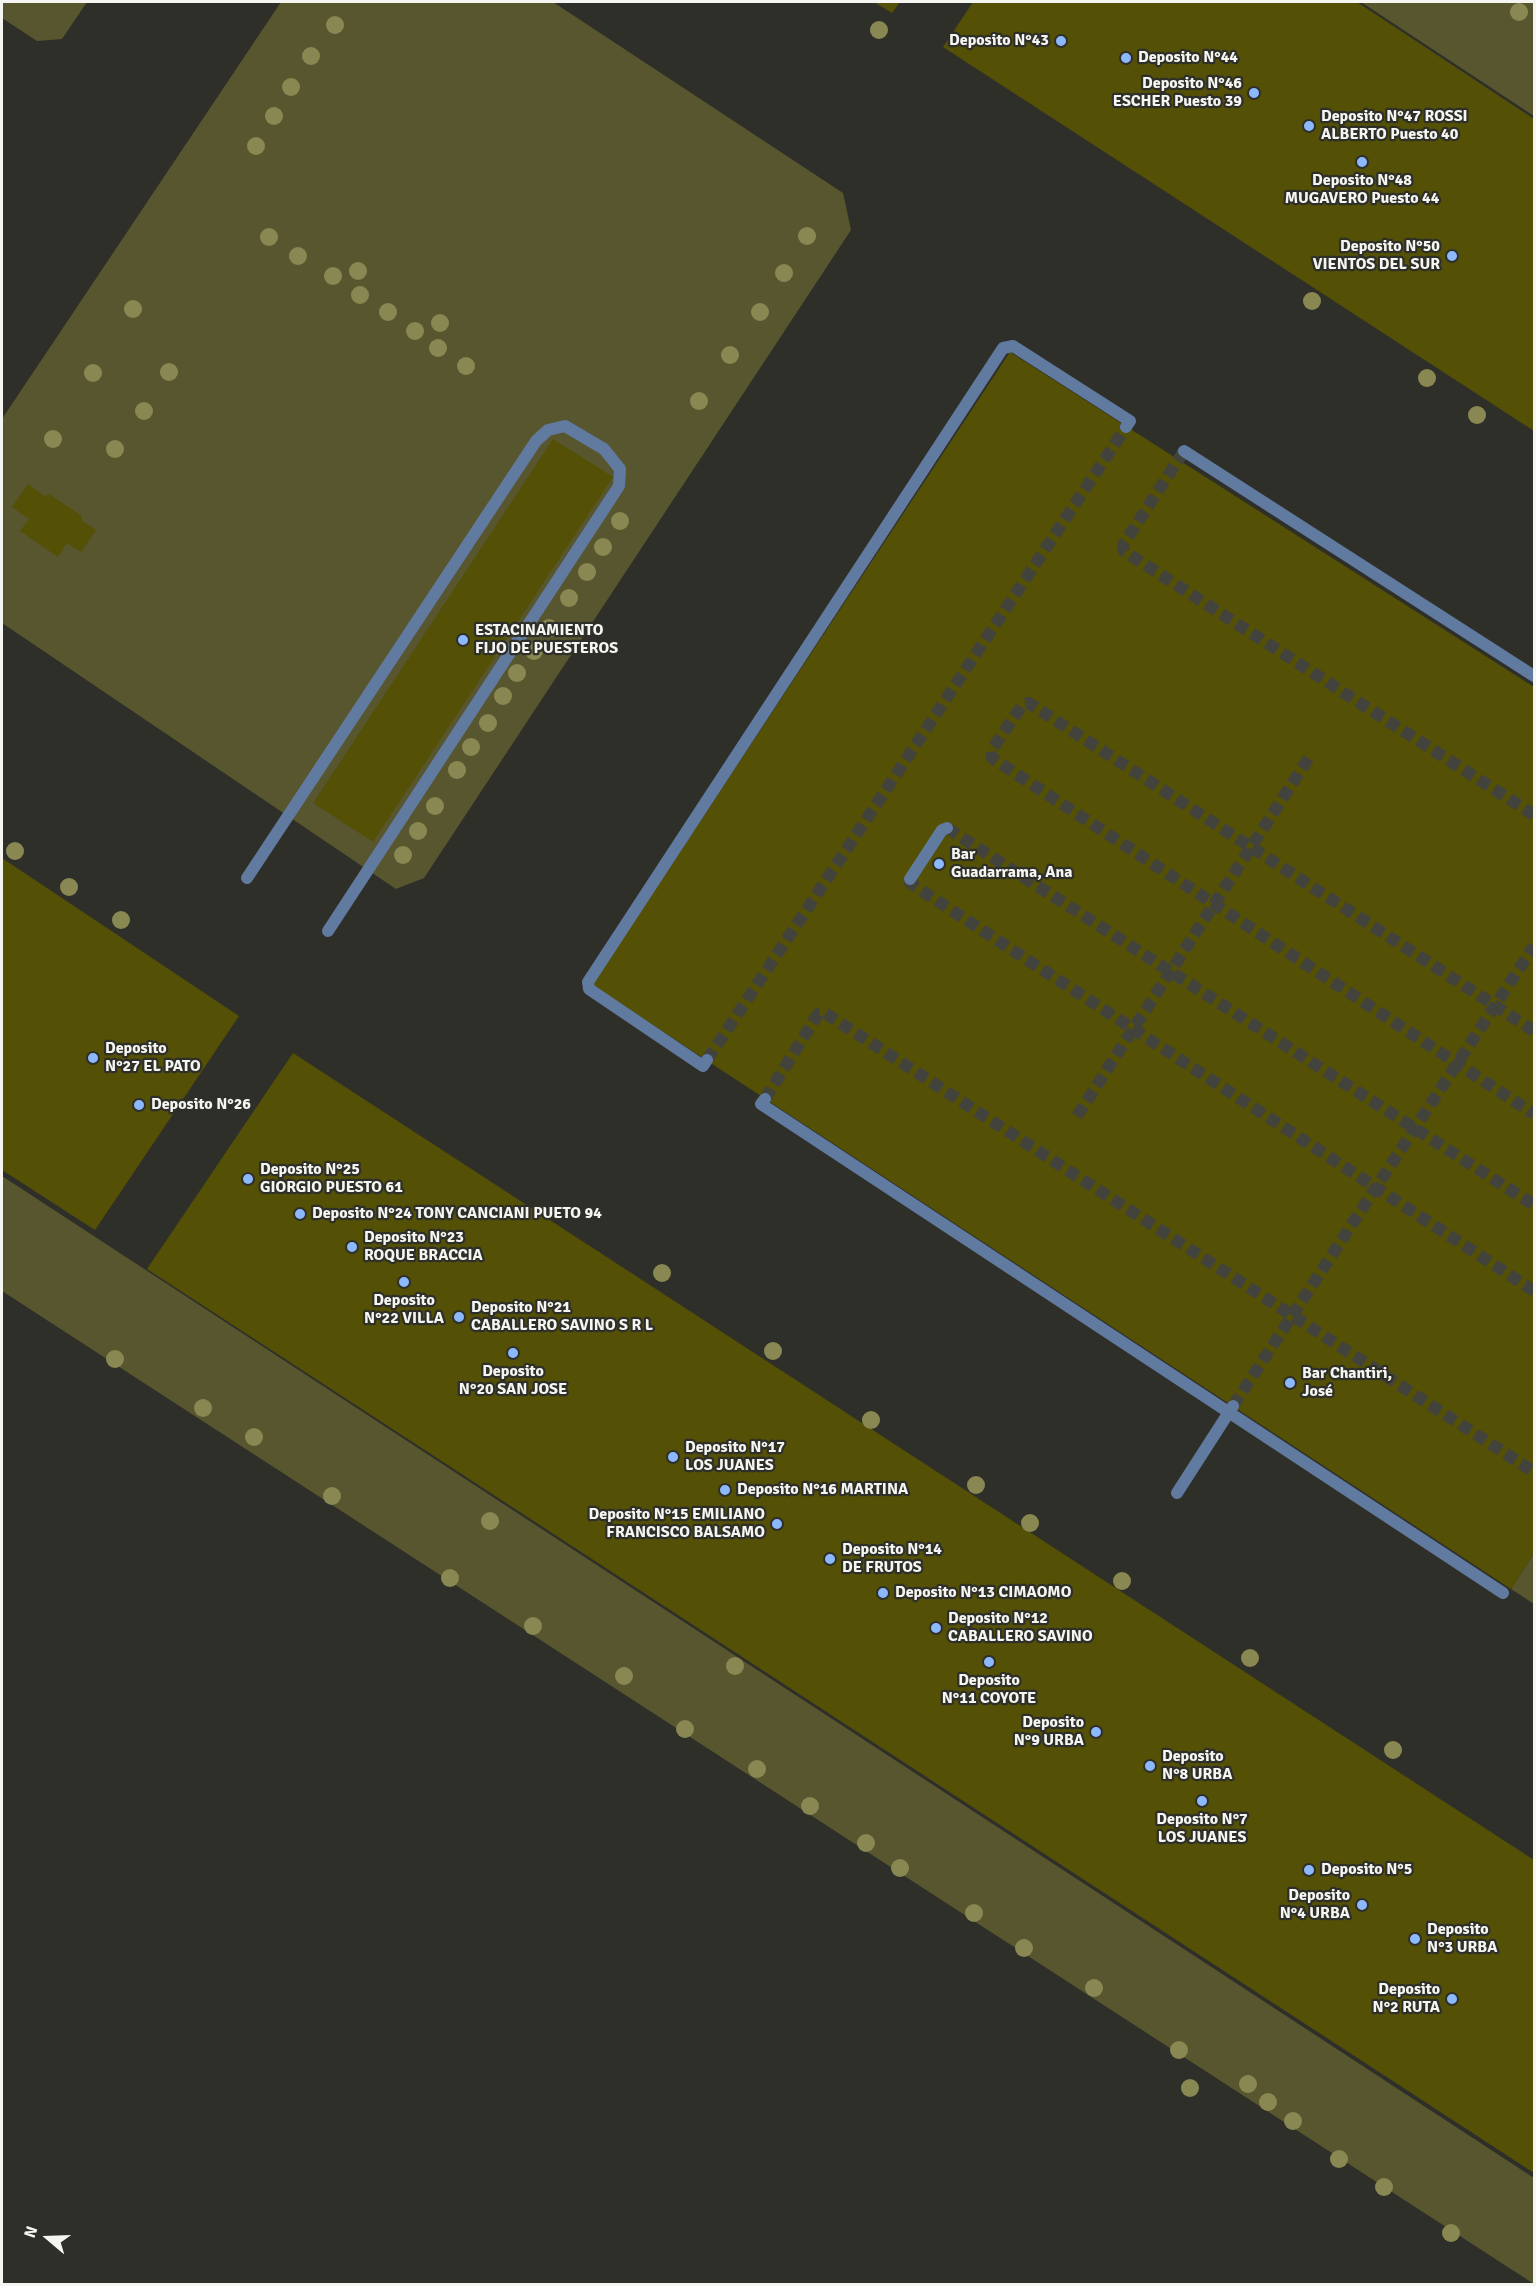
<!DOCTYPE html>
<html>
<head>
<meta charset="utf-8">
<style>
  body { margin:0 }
  #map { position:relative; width:1536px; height:2286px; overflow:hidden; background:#2f2f29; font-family:Signika,sans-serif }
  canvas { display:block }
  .frame { position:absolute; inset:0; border:3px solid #f5f5f1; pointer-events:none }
  .north { position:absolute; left:18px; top:2208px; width:60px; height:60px; -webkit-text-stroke:4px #2f2f29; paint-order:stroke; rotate:289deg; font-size:16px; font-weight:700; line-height:24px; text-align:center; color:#f5f5f1 }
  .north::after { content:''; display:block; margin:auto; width:21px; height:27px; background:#f5f5f1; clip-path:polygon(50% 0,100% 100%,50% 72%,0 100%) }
</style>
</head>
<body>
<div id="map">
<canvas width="1536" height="2286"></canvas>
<div class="frame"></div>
<div class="north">N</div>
</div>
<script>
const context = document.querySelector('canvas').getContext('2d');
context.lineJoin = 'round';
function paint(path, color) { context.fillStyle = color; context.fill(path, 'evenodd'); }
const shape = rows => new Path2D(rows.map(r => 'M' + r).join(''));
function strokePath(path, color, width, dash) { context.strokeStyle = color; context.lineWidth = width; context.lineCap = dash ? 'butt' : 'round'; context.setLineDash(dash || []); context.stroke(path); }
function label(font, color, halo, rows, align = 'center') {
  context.font = font + ' Signika,sans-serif'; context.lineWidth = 4.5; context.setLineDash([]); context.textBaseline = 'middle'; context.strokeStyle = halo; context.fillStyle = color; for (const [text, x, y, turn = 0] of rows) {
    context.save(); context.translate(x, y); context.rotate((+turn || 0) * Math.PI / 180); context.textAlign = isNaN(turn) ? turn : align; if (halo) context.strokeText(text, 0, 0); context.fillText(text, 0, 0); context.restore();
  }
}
const green = shape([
  [2,2,87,2,62,39,37,41,2,18],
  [281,2,553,2,843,193,851,230,424,878,396,889,2,623,2,419],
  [1361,2,1534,2,1534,116],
  [2,1176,1534,2178,1534,2284,2,1291],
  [1534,1553,1534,1604,1511,1589]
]);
const building = shape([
  [874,2,900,2,892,13],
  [973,2,1357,2,1534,119,1534,431,943,47],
  [1010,352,1534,687,1534,1553,1511,1589,592,985],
  [553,439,613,477,373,842,313,803],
  [28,484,44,496,49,494,82,516,82,521,96,530,81,552,67,543,58,557,20,531,29,519,12,507],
  [2,858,239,1016,95,1230,2,1170],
  [293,1053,1534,1860,1534,2173,147,1269]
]);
const streetTunnel = shape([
  [1184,451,1123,545,1124,551,1534,815],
  [947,828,1534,1205],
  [910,879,910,883,1534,1291],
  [1534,1031,1029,703,1023,704,991,751,992,758,1534,1114],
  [707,1060,1126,427],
  [765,1099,818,1014,825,1013,1534,1472],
  [1077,1116,1310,756],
  [1233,1406,1534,946]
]);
const lane = shape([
  [247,878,536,441,548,430,565,426,604,449,620,469,619,486,328,931]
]);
const street = shape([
  [1184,451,1534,676],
  [910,879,942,830,947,828],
  [707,1060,703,1066,589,989,588,982,1003,348,1013,346,1130,421,1126,427],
  [765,1099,761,1104,1503,1593],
  [1177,1493,1233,1406]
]);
const trees = [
  [1519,12],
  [335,25],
  [879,30],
  [311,56],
  [291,87],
  [274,116],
  [256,146],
  [807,236],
  [269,237],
  [298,256],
  [358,271],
  [784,273],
  [333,276],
  [360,295],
  [1312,301],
  [133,309],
  [388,312],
  [760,312],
  [440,323],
  [415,331],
  [438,348],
  [730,355],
  [466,366],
  [169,372],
  [93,373],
  [1427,378],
  [699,401],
  [144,411],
  [1477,415],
  [53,439],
  [115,449],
  [620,521],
  [603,547],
  [587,572],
  [569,598],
  [549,628],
  [534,651],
  [517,673],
  [503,696],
  [488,723],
  [471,747],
  [457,770],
  [435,806],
  [418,831],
  [15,851],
  [403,855],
  [69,887],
  [121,920],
  [662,1273],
  [773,1351],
  [115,1359],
  [203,1408],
  [871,1420],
  [254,1437],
  [976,1485],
  [332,1496],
  [490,1521],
  [1030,1523],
  [450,1578],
  [1122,1581],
  [533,1626],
  [1250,1658],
  [735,1666],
  [624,1676],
  [685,1729],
  [1393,1750],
  [757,1769],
  [810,1806],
  [866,1843],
  [900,1868],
  [974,1913],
  [1024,1948],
  [1094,1988],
  [1179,2050],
  [1248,2084],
  [1190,2088],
  [1268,2102],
  [1293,2121],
  [1339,2159],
  [1384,2187],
  [1451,2233]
];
const markers = [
  [1061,41,6,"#8cb9fc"],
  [1126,58,6,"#8cb9fc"],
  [1254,93,6,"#8cb9fc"],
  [1309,126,6,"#8cb9fc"],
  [1362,162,6,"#8cb9fc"],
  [1452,256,6,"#8cb9fc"],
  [463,640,6,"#8cb9fc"],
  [939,864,6,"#8cb9fc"],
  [93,1058,6,"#8cb9fc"],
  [139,1105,6,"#8cb9fc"],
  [248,1179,6,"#8cb9fc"],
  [300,1214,6,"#8cb9fc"],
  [352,1247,6,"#8cb9fc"],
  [404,1282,6,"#8cb9fc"],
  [459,1317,6,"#8cb9fc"],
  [513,1353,6,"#8cb9fc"],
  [1290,1383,6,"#8cb9fc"],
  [673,1457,6,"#8cb9fc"],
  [725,1490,6,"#8cb9fc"],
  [777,1524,6,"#8cb9fc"],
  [830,1559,6,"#8cb9fc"],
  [883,1593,6,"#8cb9fc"],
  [936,1628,6,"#8cb9fc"],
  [989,1662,6,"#8cb9fc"],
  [1096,1732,6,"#8cb9fc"],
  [1150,1766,6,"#8cb9fc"],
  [1202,1801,6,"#8cb9fc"],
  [1309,1870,6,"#8cb9fc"],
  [1362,1905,6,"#8cb9fc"],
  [1415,1939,6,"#8cb9fc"],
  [1452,1999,6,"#8cb9fc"]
];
const poiNames = [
  ["Deposito N°43",1049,41,"right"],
  ["Deposito N°44",1138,58],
  ["Deposito N°46",1242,84,"right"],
  ["ESCHER Puesto 39",1242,102,"right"],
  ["Deposito N°47 ROSSI",1321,117],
  ["ALBERTO Puesto 40",1321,135],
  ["Deposito N°48",1362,181,"center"],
  ["MUGAVERO Puesto 44",1362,199,"center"],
  ["Deposito N°50",1440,247,"right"],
  ["VIENTOS DEL SUR",1440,265,"right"],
  ["ESTACINAMIENTO",475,631],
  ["FIJO DE PUESTEROS",475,649],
  ["Bar",951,855],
  ["Guadarrama, Ana",951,873],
  ["Deposito",105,1049],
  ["N°27 EL PATO",105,1067],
  ["Deposito N°26",151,1105],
  ["Deposito N°25",260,1170],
  ["GIORGIO PUESTO 61",260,1188],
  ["Deposito N°24 TONY CANCIANI PUETO 94",312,1214],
  ["Deposito N°23",364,1238],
  ["ROQUE BRACCIA",364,1256],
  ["Deposito",404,1301,"center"],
  ["N°22 VILLA",404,1319,"center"],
  ["Deposito N°21",471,1308],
  ["CABALLERO SAVINO S R L",471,1326],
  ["Deposito",513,1372,"center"],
  ["N°20 SAN JOSE",513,1390,"center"],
  ["Bar Chantiri,",1302,1374],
  ["José",1302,1392],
  ["Deposito N°17",685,1448],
  ["LOS JUANES",685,1466],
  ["Deposito N°16 MARTINA",737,1490],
  ["Deposito N°15 EMILIANO",765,1515,"right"],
  ["FRANCISCO BALSAMO",765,1533,"right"],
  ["Deposito N°14",842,1550],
  ["DE FRUTOS",842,1568],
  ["Deposito N°13 CIMAOMO",895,1593],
  ["Deposito N°12",948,1619],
  ["CABALLERO SAVINO",948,1637],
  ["Deposito",989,1681,"center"],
  ["N°11 COYOTE",989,1699,"center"],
  ["Deposito",1084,1723,"right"],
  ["N°9 URBA",1084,1741,"right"],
  ["Deposito",1162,1757],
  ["N°8 URBA",1162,1775],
  ["Deposito N°7",1202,1820,"center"],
  ["LOS JUANES",1202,1838,"center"],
  ["Deposito N°5",1321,1870],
  ["Deposito",1350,1896,"right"],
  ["N°4 URBA",1350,1914,"right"],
  ["Deposito",1427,1930],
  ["N°3 URBA",1427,1948],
  ["Deposito",1440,1990,"right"],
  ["N°2 RUTA",1440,2008,"right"]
];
paint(green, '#58562f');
paint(building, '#545006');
strokePath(streetTunnel, '#43433d', 12, [12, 6]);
strokePath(lane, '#617aa0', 12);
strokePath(street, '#617aa0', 12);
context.fillStyle = '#8a8852';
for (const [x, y] of trees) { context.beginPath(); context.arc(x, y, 9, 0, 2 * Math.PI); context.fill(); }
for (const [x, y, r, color] of markers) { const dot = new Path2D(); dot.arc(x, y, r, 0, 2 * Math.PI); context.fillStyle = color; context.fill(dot); strokePath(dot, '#2f2f29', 2); }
label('bold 16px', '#f5f5f1', '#2f2f29', poiNames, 'left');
</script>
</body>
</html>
